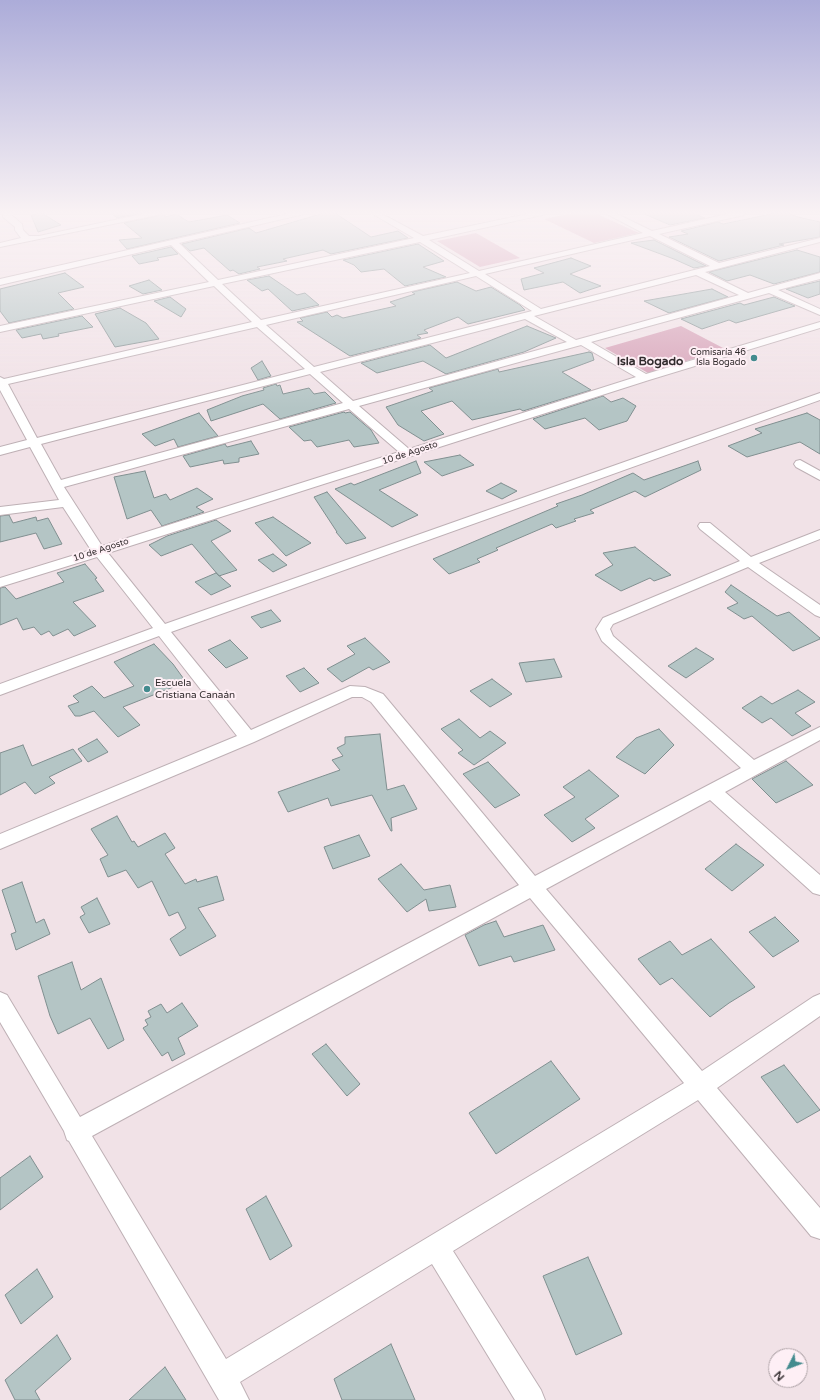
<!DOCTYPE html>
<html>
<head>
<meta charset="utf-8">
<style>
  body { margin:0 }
  #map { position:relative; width:820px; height:1400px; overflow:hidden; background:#f1e2e7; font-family:"Varela Round",sans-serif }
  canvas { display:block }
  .north { position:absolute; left:768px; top:1348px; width:40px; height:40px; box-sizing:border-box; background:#feeff5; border:1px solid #aca1a5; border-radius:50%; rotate:228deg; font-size:11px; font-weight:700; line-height:16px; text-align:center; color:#312b2d }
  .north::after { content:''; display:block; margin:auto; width:14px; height:18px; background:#438b8e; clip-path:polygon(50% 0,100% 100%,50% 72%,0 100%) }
</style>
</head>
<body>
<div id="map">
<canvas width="820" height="1400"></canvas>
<div class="north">N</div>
</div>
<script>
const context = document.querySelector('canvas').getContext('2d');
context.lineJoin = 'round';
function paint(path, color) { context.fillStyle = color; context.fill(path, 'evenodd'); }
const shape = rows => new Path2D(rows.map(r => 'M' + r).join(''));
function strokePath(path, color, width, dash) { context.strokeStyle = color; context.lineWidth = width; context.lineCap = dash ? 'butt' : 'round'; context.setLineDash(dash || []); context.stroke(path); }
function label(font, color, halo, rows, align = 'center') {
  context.font = font + ' "Varela Round",sans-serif'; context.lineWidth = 4; context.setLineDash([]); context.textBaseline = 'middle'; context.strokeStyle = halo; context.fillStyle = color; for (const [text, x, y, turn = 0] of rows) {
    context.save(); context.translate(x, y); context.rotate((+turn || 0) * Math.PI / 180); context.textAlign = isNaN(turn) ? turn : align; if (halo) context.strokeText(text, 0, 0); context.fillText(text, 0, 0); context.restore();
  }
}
const green = shape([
  [573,213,595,213,639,233,594,243,544,219],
  [476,233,520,258,480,267,437,241],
  [681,326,725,349,648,373,605,348]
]);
const building = shape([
  [42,213,61,225,38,232,31,215,42,213],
  [111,213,141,213,117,218,111,213],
  [162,213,165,213,165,217,176,214,189,222,227,215,240,223,127,249,119,240,142,238,124,223,157,216,162,213],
  [324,213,335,213,371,237,398,231,408,238,331,254,323,250,283,259,287,261,257,267,260,269,239,274,233,270,230,271,204,248,190,251,182,244,249,228,256,233,324,213],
  [642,213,697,213,697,215,705,218,670,225,642,213],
  [776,213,787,213,798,217,820,222,820,237,779,244,784,245,719,261,669,237,688,234,681,231,718,222,723,224,776,213],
  [654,240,706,266,694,268,674,259,631,243,654,240],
  [418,244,444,261,423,267,446,277,405,286,384,269,361,272,354,265,343,260,418,244],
  [171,247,178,254,157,258,159,260,139,264,132,256,171,247],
  [797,250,820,257,820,272,774,284,750,275,727,281,709,272,797,250],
  [571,258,591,266,570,274,601,286,580,293,563,282,524,290,521,279,544,273,534,268,571,258],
  [65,273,84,287,58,293,74,309,9,323,0,311,0,289,65,273],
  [269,276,297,295,305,293,319,305,292,311,268,289,262,291,247,280,269,276],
  [149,280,162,290,143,294,129,286,149,280],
  [820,281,820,294,808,298,786,289,820,281],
  [457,282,476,291,491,287,520,305,525,310,468,324,458,317,424,330,428,333,417,335,421,338,350,356,297,322,303,321,300,318,327,312,332,317,337,315,343,318,396,306,390,302,415,294,412,292,457,282],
  [712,289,728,297,669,313,644,301,712,289],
  [170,297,186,309,181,317,154,301,170,297],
  [774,297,795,306,736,323,729,320,702,329,681,319,740,303,744,305,774,297],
  [120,308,146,323,159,339,115,347,95,314,120,308],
  [82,316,93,327,58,334,59,336,43,339,41,334,22,338,16,330,82,316],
  [527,326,556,338,524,352,446,374,423,361,377,373,361,363,430,345,446,358,527,326],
  [589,352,592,353,594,360,562,372,591,390,523,411,520,409,472,420,452,401,421,411,444,434,424,441,398,425,386,407,433,391,429,388,498,369,499,372,589,352],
  [262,361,271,376,258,380,251,368,262,361],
  [276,384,277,386,280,385,283,394,309,388,314,394,325,392,336,403,280,419,263,404,211,421,207,410,242,396,264,390,263,388,276,384],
  [603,396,611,402,623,398,636,406,627,421,599,430,585,418,545,429,533,419,603,396],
  [344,412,345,413,350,412,371,430,379,443,354,447,349,440,317,447,311,440,304,441,289,427,344,412],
  [199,413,218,436,178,447,174,439,155,446,142,434,199,413],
  [807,413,820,420,820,454,800,442,747,457,728,446,762,433,755,429,807,413],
  [251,441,259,454,239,458,239,462,224,464,223,460,190,467,183,456,225,444,227,447,251,441],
  [460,455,474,465,442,476,424,462,460,455],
  [416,461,421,473,379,490,418,515,392,527,335,489,351,483,354,485,416,461],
  [698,461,701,470,645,497,635,491,590,510,594,513,574,519,576,521,556,528,552,524,496,548,498,550,477,559,480,562,449,574,433,559,558,506,556,504,582,495,633,473,644,480,698,461],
  [145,471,154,498,166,494,170,500,197,488,213,499,196,507,204,512,162,526,151,510,127,519,114,477,145,471],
  [501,483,517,491,502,499,486,491,501,483],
  [327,492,366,538,346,544,336,532,337,532,314,497,327,492],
  [9,515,13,523,36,517,37,521,48,518,62,544,44,549,36,533,0,542,0,516,9,515],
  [273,517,311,543,286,556,255,523,273,517],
  [216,520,231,531,211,541,237,570,219,576,192,544,161,556,149,545,167,536,216,520],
  [635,547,671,575,654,581,650,578,621,591,595,575,613,565,603,553,635,547],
  [273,554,287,565,273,572,258,560,273,554],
  [85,564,97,578,95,579,104,591,73,602,96,626,74,636,68,629,53,636,49,631,41,635,34,627,23,630,17,618,0,625,0,588,5,587,16,599,64,582,57,573,85,564],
  [216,573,231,586,211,595,195,582,216,573],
  [731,585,777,616,789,612,820,638,820,639,793,651,752,616,744,619,727,608,738,603,725,592,731,585],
  [271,610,281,621,261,628,251,617,271,610],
  [365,638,390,662,373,670,369,667,342,682,327,669,355,654,347,646,365,638],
  [230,640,248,658,226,668,208,650,230,640],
  [154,644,173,664,186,682,123,707,140,725,118,737,94,711,80,716,75,716,68,706,79,702,73,696,92,686,104,698,134,686,114,662,154,644],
  [696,648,714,659,686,678,668,666,696,648],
  [554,659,562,677,526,682,519,663,554,659],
  [304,668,319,683,300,692,286,676,304,668],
  [492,679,512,694,490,707,470,691,492,679],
  [798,690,815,702,795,713,811,726,792,736,771,718,762,723,742,708,761,696,772,704,798,690],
  [459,719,480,738,490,731,506,743,474,765,458,753,463,750,441,729,459,719],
  [659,729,674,745,645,774,616,757,636,738,659,729],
  [380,734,387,790,404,785,417,809,391,818,392,831,391,831,372,795,331,806,328,798,288,812,278,792,340,770,332,760,343,756,337,748,345,744,345,737,380,734],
  [97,739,108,752,88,762,78,749,97,739],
  [23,745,32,766,73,749,82,761,49,777,55,783,35,794,25,782,0,795,0,753,23,745],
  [786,761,813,785,776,803,752,779,786,761],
  [488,762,520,795,495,808,463,774,488,762],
  [589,770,619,796,585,819,595,828,572,842,544,815,575,797,563,787,589,770],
  [117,816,132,842,134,841,138,847,165,833,175,848,165,854,185,884,196,879,197,882,217,876,224,900,198,908,216,936,180,956,170,939,186,928,178,912,169,916,152,881,138,888,126,870,108,877,100,859,108,855,91,829,117,816],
  [359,835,370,856,333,869,324,847,359,835],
  [736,844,764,865,732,891,705,869,736,844],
  [401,864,424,890,450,885,456,907,429,911,426,899,407,912,378,879,401,864],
  [22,882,36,923,44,919,50,934,16,950,11,934,16,932,2,890,22,882],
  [97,898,110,924,89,933,80,917,85,914,81,907,97,898],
  [775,917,799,941,773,957,749,932,775,917],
  [496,921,504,937,543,925,555,950,514,962,511,956,479,966,465,935,484,925,496,921],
  [711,939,755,987,729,1003,710,1017,672,978,660,985,638,959,670,941,682,955,711,939],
  [72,962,81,990,101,978,124,1040,108,1049,90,1018,58,1034,50,1016,38,976,72,962],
  [182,1003,198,1026,178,1038,185,1054,172,1061,168,1052,162,1056,143,1028,148,1025,145,1020,151,1017,148,1011,161,1004,167,1013,182,1003],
  [326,1044,360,1084,347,1096,312,1054,326,1044],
  [551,1061,580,1099,496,1154,469,1113,551,1061],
  [784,1065,820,1110,797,1123,761,1077,784,1065],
  [30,1156,43,1177,0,1210,0,1178,30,1156],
  [266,1196,292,1246,270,1260,246,1209,266,1196],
  [588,1257,622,1334,576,1355,543,1276,588,1257],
  [37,1269,53,1297,21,1324,5,1295,37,1269],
  [57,1335,71,1359,35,1391,40,1400,15,1400,5,1380,57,1335],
  [391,1344,415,1400,342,1400,334,1379,391,1344],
  [165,1367,186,1400,129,1400,165,1367]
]);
const minor = shape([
  [3,213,9,213,22,224,23,230,29,236,39,236,147,213,161,213,157,215,0,247,0,243,21,238,15,230,15,227,3,217,3,213],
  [291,213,304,213,300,215,179,243,218,280,414,238,371,213,380,213,423,236,532,213,546,213,542,215,429,240,479,271,643,233,605,213,615,213,652,231,732,213,745,213,744,215,659,234,719,263,820,238,820,242,705,272,748,293,820,273,820,279,778,290,820,309,820,315,769,293,591,342,646,374,820,322,820,328,649,380,108,553,165,624,820,393,820,400,171,632,251,730,350,686,365,687,383,694,535,876,741,768,602,641,596,629,603,618,740,561,700,529,698,526,700,523,710,523,751,557,820,530,820,539,759,563,820,605,820,617,815,615,748,567,613,624,610,629,613,636,754,760,820,727,820,740,725,792,820,875,820,895,813,893,710,800,546,889,702,1071,813,997,820,994,820,1016,717,1088,820,1208,820,1239,811,1236,698,1100,453,1251,541,1390,545,1400,515,1400,432,1264,240,1382,249,1400,219,1400,69,1141,67,1140,64,1131,0,1022,0,992,7,995,80,1117,519,885,371,702,362,697,352,697,254,742,0,849,0,834,237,736,159,636,0,695,0,684,153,628,97,557,0,587,0,578,91,550,63,507,0,515,0,507,59,500,30,447,0,455,0,447,27,440,0,390,0,377,4,379,252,322,214,286,0,332,0,326,209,282,171,245,0,285,0,279,291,213],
  [650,236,710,266,541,309,485,274,650,236],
  [420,242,470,273,261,320,222,284,420,242],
  [696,275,739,295,576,340,534,316,696,275],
  [476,276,532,311,314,367,266,325,476,276],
  [525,319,567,342,353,401,320,372,525,319],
  [257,327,305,369,37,438,8,384,257,327],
  [581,345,636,377,409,449,359,406,581,345],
  [310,374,343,403,61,480,41,444,310,374],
  [349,409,399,452,102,546,64,487,349,409],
  [530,898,684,1083,226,1359,92,1136,530,898],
  [800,460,820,471,820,480,796,467,794,464,796,461,800,460]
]);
const markers = [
  [754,358,4,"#438b8e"],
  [147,689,4,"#438b8e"]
];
const farPoinames = [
  ["Comisaría 46",746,353],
  ["Isla Bogado",746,363]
];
const farStreetnames = [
  ["10 de Agosto",410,453,-18],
  ["10 de Agosto",101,550,-18]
];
const poiNames = [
  ["Escuela",155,683],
  ["Cristiana Canaán",155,695]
];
const farDistrictnames = [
  ["Isla Bogado",650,362]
];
paint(green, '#d6a1b7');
paint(building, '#b4c5c5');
strokePath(building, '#808f90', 1);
strokePath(minor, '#beb0b5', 2);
paint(minor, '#fff');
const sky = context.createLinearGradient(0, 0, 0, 409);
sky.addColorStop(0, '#acacd9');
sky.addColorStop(0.52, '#f9f2f4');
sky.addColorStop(1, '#f9f2f400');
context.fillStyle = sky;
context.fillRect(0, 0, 820, 409);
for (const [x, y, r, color] of markers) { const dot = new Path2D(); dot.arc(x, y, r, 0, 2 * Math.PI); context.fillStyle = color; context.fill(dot); strokePath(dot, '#feeff5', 1.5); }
label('9px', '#312b2d', '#feeff5', farPoinames, 'right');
label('9px', '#312b2d', '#feeff5', farStreetnames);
label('10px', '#312b2d', '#feeff5', poiNames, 'left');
label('bold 12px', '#312b2d', '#feeff5', farDistrictnames);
</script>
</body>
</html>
